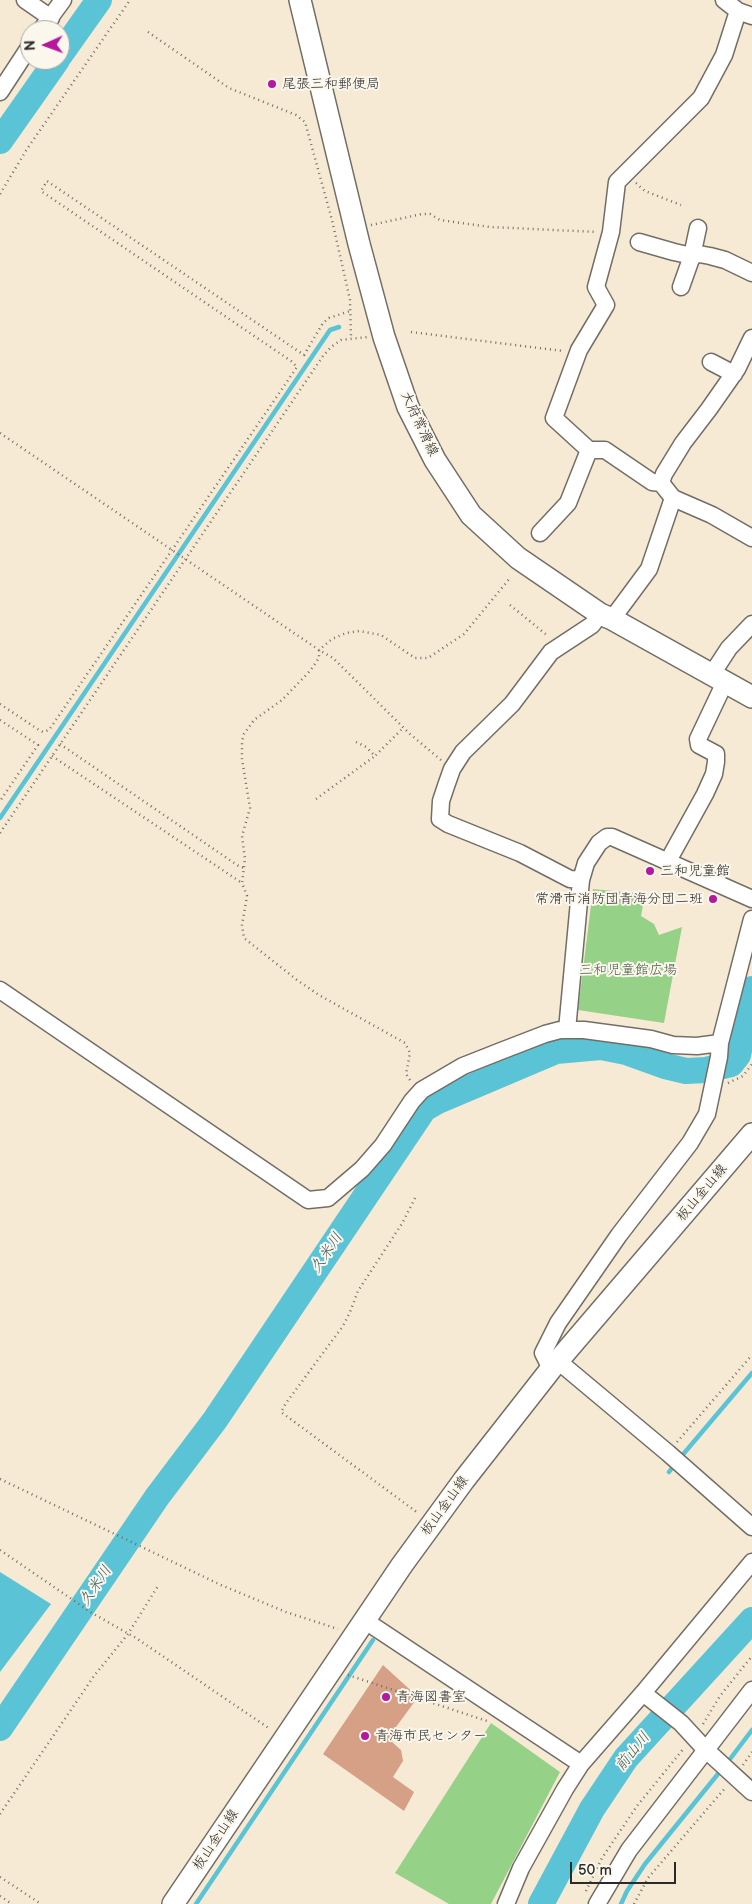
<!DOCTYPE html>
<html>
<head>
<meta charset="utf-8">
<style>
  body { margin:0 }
  #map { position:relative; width:752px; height:1904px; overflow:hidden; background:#f7ead5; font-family:"Balsamiq Sans",sans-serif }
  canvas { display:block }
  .north { position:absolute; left:20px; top:20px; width:50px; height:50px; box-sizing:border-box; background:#fbf7ec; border:1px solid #a8a59f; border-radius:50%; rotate:268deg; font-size:14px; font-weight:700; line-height:20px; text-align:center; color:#2b2b2b }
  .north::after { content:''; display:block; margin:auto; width:18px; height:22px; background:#b5179e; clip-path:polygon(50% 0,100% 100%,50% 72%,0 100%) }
  .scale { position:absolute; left:570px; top:1862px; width:106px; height:22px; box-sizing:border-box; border:2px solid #2b2b2b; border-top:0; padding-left:6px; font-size:15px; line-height:18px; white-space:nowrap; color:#2b2b2b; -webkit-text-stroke:4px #fbf7ec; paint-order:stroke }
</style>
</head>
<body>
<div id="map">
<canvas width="752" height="1904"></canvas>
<div class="north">N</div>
<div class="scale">50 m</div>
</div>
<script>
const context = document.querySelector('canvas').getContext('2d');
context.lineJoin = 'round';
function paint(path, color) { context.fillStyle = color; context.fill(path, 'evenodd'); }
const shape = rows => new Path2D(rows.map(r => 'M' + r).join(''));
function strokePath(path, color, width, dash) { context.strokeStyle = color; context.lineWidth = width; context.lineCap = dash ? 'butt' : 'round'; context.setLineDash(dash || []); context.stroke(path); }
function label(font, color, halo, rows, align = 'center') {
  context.font = font + ' "Balsamiq Sans","Klee One",sans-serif'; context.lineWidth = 4; context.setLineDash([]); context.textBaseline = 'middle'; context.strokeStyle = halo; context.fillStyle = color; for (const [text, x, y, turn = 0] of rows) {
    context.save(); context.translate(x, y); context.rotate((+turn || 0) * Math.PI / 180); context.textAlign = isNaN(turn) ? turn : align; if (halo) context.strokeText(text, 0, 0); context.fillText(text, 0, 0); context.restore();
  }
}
const green = shape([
  [593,889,645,894,641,916,654,924,659,935,682,927,664,1023,578,1010],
  [491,1723,560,1772,491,1904,449,1904,395,1873]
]);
const water = shape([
  [0,1572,51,1604,0,1672]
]);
const stream = shape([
  [0,818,330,330,339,327],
  [680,1458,752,1373],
  [669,1472,675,1464],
  [727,1763,752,1730],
  [196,1904,373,1640],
  [621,1904,627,1891,645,1864,722,1769]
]);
const river = shape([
  [60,55,99,0],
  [0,141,57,60],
  [0,1728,157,1497,215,1420,424,1109,438,1101,556,1051,601,1047,626,1052,665,1066,686,1071,706,1070,731,1064,738,1055,752,989],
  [541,1904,592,1809,626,1758,752,1620]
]);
const building = shape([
  [383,1665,418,1697,396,1727,399,1729,392,1742,401,1750,403,1761,393,1777,414,1792,404,1811,323,1754]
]);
const path = shape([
  [148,32,229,88,296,115,305,122,332,220,350,300,351,338],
  [636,183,645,191,681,205],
  [0,194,27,149,130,0],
  [371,225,422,214,430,214,440,220,490,227,597,232],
  [411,332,563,351],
  [0,433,319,650,332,639,346,633,359,631,381,635,415,658,428,658,464,634,510,578],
  [510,605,548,636],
  [0,704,39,730,43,732,49,730,297,367,291,361,41,191,47,181,304,355,323,323,329,318,350,311],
  [0,720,38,745,0,801],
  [356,742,366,747,375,756,403,728],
  [60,744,240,867,245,868],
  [52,756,242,883],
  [316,799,375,756],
  [0,833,323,356,331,347,341,340,368,337],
  [410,1080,406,1074,410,1053,405,1043,319,995,297,980,244,938,242,925,247,896,242,883,245,859,242,836,250,808,242,759,242,741,244,734,254,720,282,700,310,671,319,658,319,650,333,658,410,734,441,760],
  [728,1083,743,1076,752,1064],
  [415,1198,403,1222,358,1291,350,1312,343,1326,286,1403,281,1412,418,1513],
  [677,1442,752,1355],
  [0,1479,221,1585,286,1612,338,1629],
  [0,1550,92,1613,136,1638,270,1729],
  [348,1675,487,1721],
  [703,1724,720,1696,752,1656],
  [743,1765,752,1752],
  [0,1814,94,1676,128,1634,158,1586],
  [0,1877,41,1904],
  [586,1891,602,1858,637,1806,684,1748],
  [0,1896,12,1904],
  [634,1904,648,1878,726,1787]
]);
const minor = shape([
  [25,0,51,18],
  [724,0,738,11,752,16],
  [41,30,63,0],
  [0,92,30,46],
  [639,242,674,252,692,256,699,254,710,256,725,260,752,273],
  [681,287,692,256,698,228],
  [752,338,737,369,709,409,683,443,664,474,661,483,673,498,712,515,752,538],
  [711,362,734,374],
  [589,450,605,450,652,482,661,483],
  [540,533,568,503,589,450,554,418,579,350,606,305,596,287,611,232,617,182,701,98,724,55,738,11],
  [600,614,592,625,551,652,512,704,463,752,452,769,446,786,441,801,440,819,448,824,520,853,570,879,581,880,586,863,599,843,607,837,612,837,752,899],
  [612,619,649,569,673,498],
  [712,674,729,648,752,624],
  [668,861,705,794,714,774,716,762,716,754,699,745,698,739,725,682],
  [0,990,308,1200,328,1198,362,1169,383,1145,412,1101,422,1090,463,1066,501,1051,545,1034,560,1030,584,1030,651,1039,673,1045,697,1046,720,1043],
  [567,1030,581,880],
  [558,1361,668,1453,752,1527],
  [551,1369,543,1353,558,1323,619,1235,690,1143,707,1114,719,1057,720,1043,752,919],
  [364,1620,581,1764],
  [643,1693,681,1723,705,1749,752,1792],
  [506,1904,521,1868,565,1789,581,1764,643,1693,752,1562],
  [597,1904,629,1850,752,1690]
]);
const major = shape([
  [300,0,359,244,384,337,408,407,435,460,471,515,518,558,600,614,612,619,752,697],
  [173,1904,402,1565,464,1480,551,1369,752,1134]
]);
const markers = [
  [272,84,5,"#b5179e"],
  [650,871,5,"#b5179e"],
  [713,899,5,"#b5179e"],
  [386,1697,5,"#b5179e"],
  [365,1736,5,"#b5179e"]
];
const poiNames = [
  ["尾張三和郵便局",282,84],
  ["三和児童館",660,871],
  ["常滑市消防団青海分団二班",703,899,"right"],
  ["青海図書室",396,1697],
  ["青海市民センター",375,1736]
];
const streetNames = [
  ["大府常滑線",419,424,65],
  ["板山金山線",702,1193,-50],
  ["板山金山線",445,1506,-54],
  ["板山金山線",216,1840,-56]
];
const parkNames = [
  ["三和児童館広場",628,970]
];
const waterNames = [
  ["久米川",327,1253,-56],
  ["久米川",96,1586,-56],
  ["前山川",633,1752,-51]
];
paint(green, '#95d288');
paint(water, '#5ac4d6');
strokePath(stream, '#5ac4d6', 4.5);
strokePath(river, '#5ac4d6', 26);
paint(building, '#d5a086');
strokePath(minor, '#726e66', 19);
strokePath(major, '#726e66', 24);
strokePath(path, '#726e66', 2.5, [1, 4]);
strokePath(minor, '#fff', 16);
strokePath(major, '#fff', 21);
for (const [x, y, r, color] of markers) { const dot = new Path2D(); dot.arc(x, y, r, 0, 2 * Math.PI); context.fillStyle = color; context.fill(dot); strokePath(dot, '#fbf7ec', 2); }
label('14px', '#2b2b2b', '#fbf7ec', poiNames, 'left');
label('14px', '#2b2b2b', '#fbf7ec', streetNames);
label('14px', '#4b5d47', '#fbf7ec', parkNames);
label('italic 15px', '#39595e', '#fbf7ec', waterNames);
</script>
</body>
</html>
